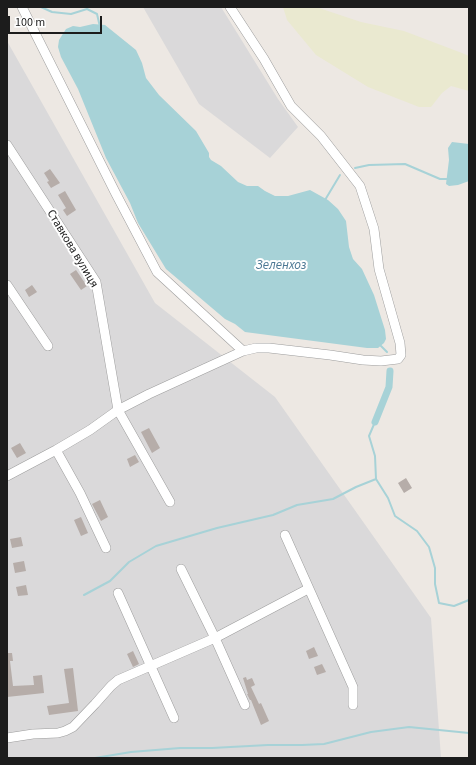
<!DOCTYPE html>
<html>
<head>
<meta charset="utf-8">
<style>
  body { margin:0 }
  #map { position:relative; width:476px; height:765px; overflow:hidden; background:#ede8e3; font-family:"Source Sans 3",sans-serif }
  canvas { display:block }
  .frame { position:absolute; inset:0; border:8px solid #1c1c1c; pointer-events:none }
  .scale { position:absolute; left:8px; top:16px; width:94px; height:18px; box-sizing:border-box; border:2px solid #1c1c1c; border-top:0; padding-left:5px; font-size:12px; line-height:14px; white-space:nowrap; color:#1c1c1c; -webkit-text-stroke:3px #fff; paint-order:stroke }
</style>
</head>
<body>
<div id="map">
<canvas width="476" height="765"></canvas>
<div class="frame"></div>
<div class="scale">100 m</div>
</div>
<script>
const context = document.querySelector('canvas').getContext('2d');
context.lineJoin = 'round';
function paint(path, color) { context.fillStyle = color; context.fill(path, 'evenodd'); }
const shape = rows => new Path2D(rows.map(r => 'M' + r).join(''));
function strokePath(path, color, width, dash) { context.strokeStyle = color; context.lineWidth = width; context.lineCap = dash ? 'butt' : 'round'; context.setLineDash(dash || []); context.stroke(path); }
function label(font, color, halo, rows, align = 'center') {
  context.font = font + ' "Source Sans 3",sans-serif'; context.lineWidth = 4; context.setLineDash([]); context.textBaseline = 'middle'; context.strokeStyle = halo; context.fillStyle = color; for (const [text, x, y, turn = 0] of rows) {
    context.save(); context.translate(x, y); context.rotate((+turn || 0) * Math.PI / 180); context.textAlign = isNaN(turn) ? turn : align; if (halo) context.strokeText(text, 0, 0); context.fillText(text, 0, 0); context.restore();
  }
}
const residential = shape([
  [143,7,221,7,278,99,298,127,270,158,199,104],
  [7,41,155,303,275,397,431,618,441,758,7,758]
]);
const farmland = shape([
  [283,7,316,7,361,22,404,31,462,53,469,56,469,91,451,86,442,93,431,107,419,107,368,87,316,55,287,20]
]);
const water = shape([
  [93,24,105,25,136,50,142,63,146,78,159,95,196,131,209,153,209,157,211,160,221,166,238,182,247,186,258,186,265,191,275,196,288,196,310,190,328,200,338,209,346,221,349,247,353,259,362,269,374,295,385,330,386,339,384,343,378,348,367,348,245,332,235,324,225,319,166,269,138,223,130,203,106,158,78,89,61,57,58,47,59,40,66,29,73,26,80,27],
  [452,142,469,144,469,181,458,185,449,186,446,184,449,160,448,148]
]);
const stream = shape([
  [41,7,52,12,71,14,87,9,97,14,100,27],
  [355,168,369,165,405,164,440,179,448,179],
  [325,200,340,175],
  [380,345,387,352],
  [375,422,369,436,375,456,376,479,388,498,395,516,417,531,429,547,435,568,435,584,439,603,454,606,469,600],
  [84,595,110,581,129,562,156,546,217,528,273,515,297,505,333,499,356,487,376,479],
  [95,758,131,752,180,748,212,748,268,745,302,745,324,744,371,732,409,727,469,733]
]);
const canal = shape([
  [375,422,389,387,390,371]
]);
const building = shape([
  [50,169,60,183,51,188,47,182,49,181,44,173],
  [65,191,76,210,67,216,63,210,66,208,58,195],
  [76,270,87,286,81,290,70,274],
  [32,285,37,292,29,297,25,290],
  [149,428,160,448,152,453,141,432],
  [20,443,26,453,17,458,11,448],
  [135,455,139,462,130,467,127,459],
  [406,478,412,488,404,493,398,483],
  [100,500,108,517,101,521,92,504],
  [81,517,88,533,81,536,74,520],
  [21,537,23,546,12,548,10,539],
  [24,561,26,571,15,573,13,563],
  [26,585,28,595,18,596,16,587],
  [314,647,318,656,309,659,306,651],
  [133,651,139,664,133,667,127,654],
  [7,653,12,653,13,661,9,661,10,661,13,686,34,685,33,676,42,675,44,693,7,697],
  [322,664,326,672,317,675,314,667],
  [73,668,78,711,49,715,47,706,69,703,64,669],
  [246,677,247,680,252,678,255,685,251,687,259,704,261,703,269,721,261,725,251,700,250,700,247,694,248,694,243,678]
]);
const minor = shape([
  [22,7,116,194,157,272,243,351],
  [7,145,96,282,118,410,170,502],
  [7,285,48,346],
  [56,450,80,493,106,548],
  [7,476,56,450,90,430,118,410,149,394,243,351,256,348,269,348,330,355,363,360,381,361,398,359,401,355,400,343,379,269,374,229,360,186,321,136,291,106,264,59,230,7],
  [285,535,353,687,353,705],
  [181,569,215,638,245,705],
  [118,593,174,718],
  [7,738,33,734,58,733,65,731,73,727,95,704,111,686,118,680,215,638,308,589]
]);
const streetNames = [
  ["Ставкова вулиця",72,249,59]
];
const waterNames = [
  ["Зеленхоз",281,266]
];
paint(residential, '#dad9da');
paint(farmland, '#eae9d0');
paint(water, '#a7d2d7');
strokePath(stream, '#a7d2d7', 2);
strokePath(canal, '#a7d2d7', 7);
paint(building, '#b6ada9');
strokePath(minor, '#9d9d9d', 10);
strokePath(minor, '#fff', 9);
label('12px', '#1c1c1c', '#fff', streetNames);
label('italic 13px', '#4c7894', '#fff', waterNames);
</script>
</body>
</html>
